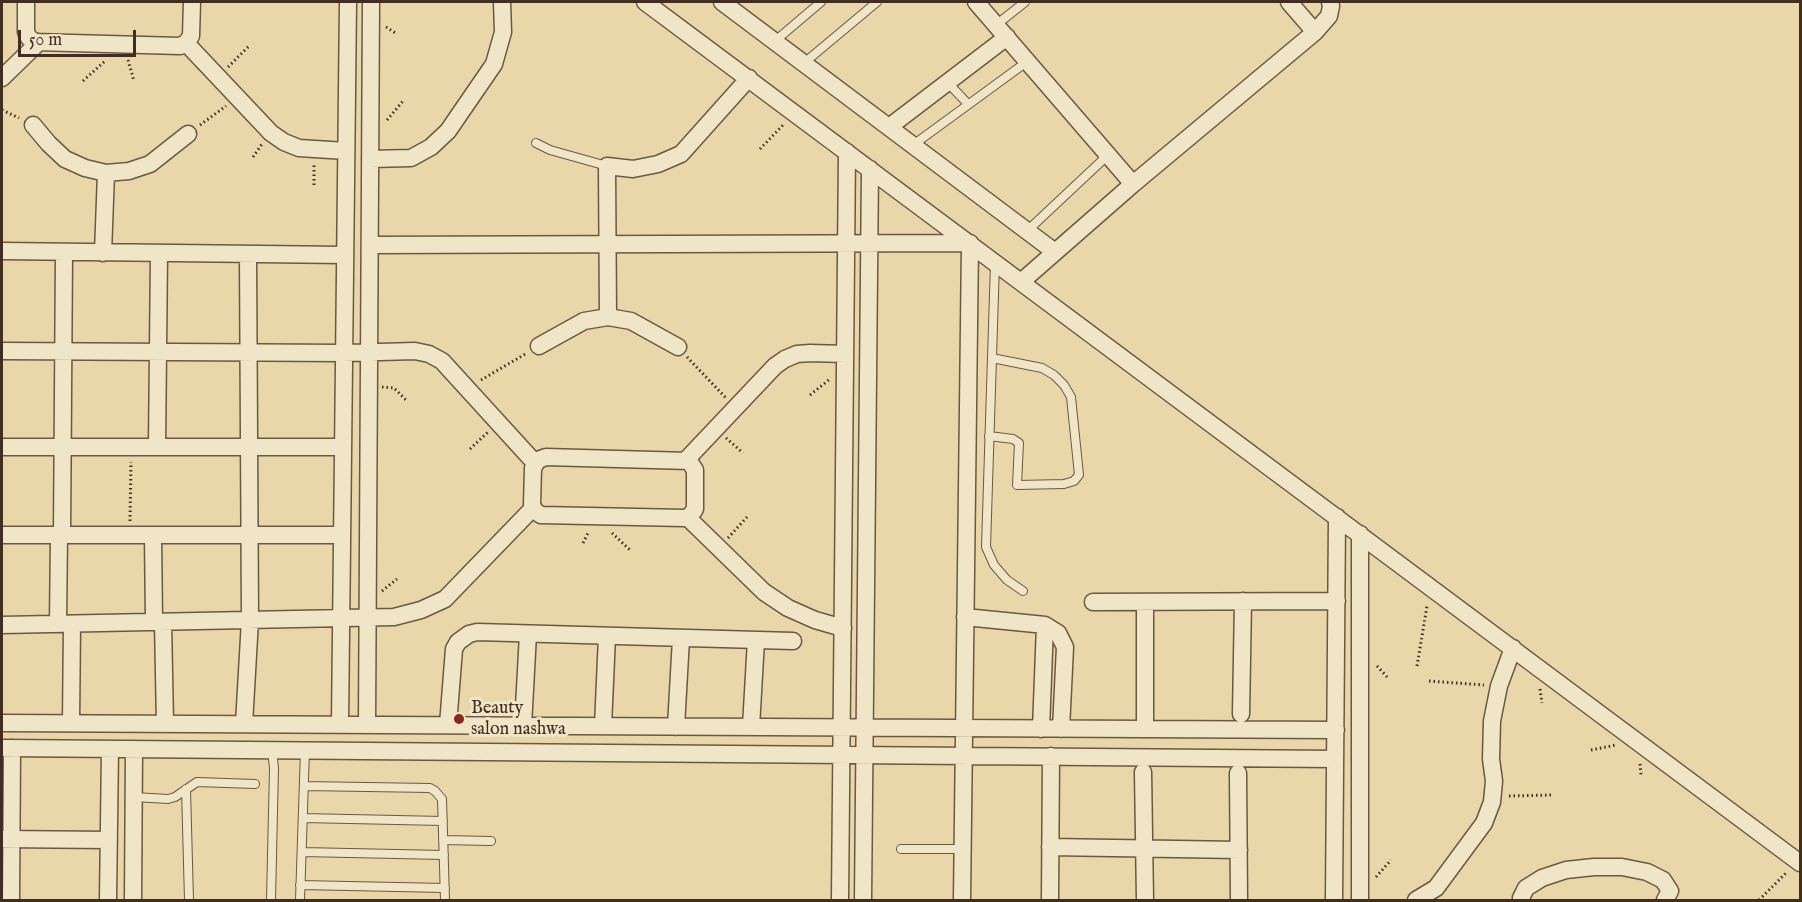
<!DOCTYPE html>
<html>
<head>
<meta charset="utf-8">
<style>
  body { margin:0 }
  #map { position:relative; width:1802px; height:902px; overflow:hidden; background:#e9d7aa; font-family:"IM FELL English",serif }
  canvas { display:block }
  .frame { position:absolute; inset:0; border:3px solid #412d21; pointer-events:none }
  .scale { position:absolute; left:18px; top:30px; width:118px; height:27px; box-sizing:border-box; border:3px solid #412d21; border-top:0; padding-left:8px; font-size:18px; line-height:21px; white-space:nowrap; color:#412d21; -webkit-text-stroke:4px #f1e5c8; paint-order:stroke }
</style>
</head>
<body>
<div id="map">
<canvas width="1802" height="902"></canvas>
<div class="frame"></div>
<div class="scale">50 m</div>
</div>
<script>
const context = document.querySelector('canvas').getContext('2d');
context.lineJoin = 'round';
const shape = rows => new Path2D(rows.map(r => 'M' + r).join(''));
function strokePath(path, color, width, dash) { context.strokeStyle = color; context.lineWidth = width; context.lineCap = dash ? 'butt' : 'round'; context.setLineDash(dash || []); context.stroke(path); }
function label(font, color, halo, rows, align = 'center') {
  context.font = font + ' "IM FELL English",serif'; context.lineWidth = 6; context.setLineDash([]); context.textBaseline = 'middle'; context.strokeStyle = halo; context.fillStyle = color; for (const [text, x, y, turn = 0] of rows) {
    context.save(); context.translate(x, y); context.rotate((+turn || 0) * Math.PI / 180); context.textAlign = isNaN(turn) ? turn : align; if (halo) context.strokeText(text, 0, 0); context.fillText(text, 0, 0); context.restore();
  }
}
const path = shape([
  [386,27,397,34],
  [128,60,134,81],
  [228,67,249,46],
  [83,81,106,60],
  [2,110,19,118],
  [387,120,403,101],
  [200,125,226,106],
  [760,149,783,125],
  [253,157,262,144],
  [314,185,314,163],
  [687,357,726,398],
  [481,380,527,353],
  [382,387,394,388,406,400],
  [810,395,830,379],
  [726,438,743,453],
  [470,449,488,432],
  [130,521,131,462],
  [612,533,630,550],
  [728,538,747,517],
  [583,543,589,531],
  [382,591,397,579],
  [1377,666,1388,678],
  [1417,666,1427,606],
  [1429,681,1484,685],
  [1540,689,1542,703],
  [1591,750,1616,745],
  [1640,764,1641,775],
  [1509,796,1551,795],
  [1376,877,1391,860],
  [1759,900,1787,872]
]);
const lane = shape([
  [996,25,1025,2],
  [775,41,821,2],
  [804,63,877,2],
  [948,83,968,104],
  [536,143,550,150,607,166],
  [913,145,1028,61],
  [1027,231,1108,155],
  [995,263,986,547,994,565,1007,580,1023,591],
  [989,436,1013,439,1019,443,1017,485,1064,484,1074,481,1079,475,1071,397,1064,385,1054,375,1042,368,992,358],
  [304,786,430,788,435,791,442,799,445,900],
  [186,789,189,900],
  [134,797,168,799,175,797,197,782,255,784],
  [303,818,443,821],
  [443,840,491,841],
  [901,849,963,849],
  [302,852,444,855],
  [300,885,445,888],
  [271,900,274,768,272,750],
  [300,900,305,750]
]);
const street = shape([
  [26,2,26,32,29,38,35,42,180,46,186,43,191,36,192,2],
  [645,2,1800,863],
  [722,2,1055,252],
  [976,2,1133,184],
  [1289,2,1315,32],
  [186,43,271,133,284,142,299,148,346,151],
  [2,78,39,42],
  [33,125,49,144,65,159,85,168,106,173,129,171,150,164,188,134],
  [889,127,1007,37],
  [370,159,411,158,431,147,448,131,494,64,503,32,502,2],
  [370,245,970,243,962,900],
  [2,251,345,255],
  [103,253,106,173],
  [1021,282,1133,184,1315,32,1329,16,1331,6,1330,2],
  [608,317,607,166,633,169,658,164,681,154,749,78],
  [539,346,584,321,608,317,631,321,678,347],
  [2,351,344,353,415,351,429,354,442,361,535,463],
  [2,447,343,447],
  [157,447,159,253],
  [546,457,689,461,695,470,695,509,690,516,684,518,541,515,535,511,532,505,533,468,538,460,546,457],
  [686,460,775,366,785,359,797,354,810,353,845,354],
  [687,517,764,592,788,608,815,620,843,628],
  [2,535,342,535],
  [62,535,64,252],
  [153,535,154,622],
  [1093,602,1337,601],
  [1145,602,1145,729],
  [965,617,1045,625,1058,633,1065,647,1061,729],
  [163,622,165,724],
  [58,624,59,535],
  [2,625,394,617,421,610,445,599,533,508],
  [1241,714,1243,601],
  [2,723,1336,730],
  [71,723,72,624],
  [244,724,250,620,248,254],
  [340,725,348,2],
  [367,725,371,2],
  [448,725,454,649,458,642,469,634,477,632,793,641],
  [523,726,528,634],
  [603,726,607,636],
  [676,727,681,638],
  [751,727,756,640],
  [1041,729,1045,625],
  [2,748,1335,759],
  [1143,772,1145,900],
  [1238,773,1239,900],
  [2,839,109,840],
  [1050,847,1239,850],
  [11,900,12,748],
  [108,900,110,749],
  [133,900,134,749],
  [840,900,847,152],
  [863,900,870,169],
  [1050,900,1051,756],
  [1334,900,1337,517],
  [1360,900,1360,534],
  [1416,900,1436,888,1484,823,1492,802,1494,781,1491,759,1492,721,1499,686,1513,648],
  [1522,900,1521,898,1526,888,1542,878,1566,870,1594,867,1622,867,1647,872,1663,880,1670,891,1665,900]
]);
const markers = [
  [459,719,6,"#8f2418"]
];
const poiNames = [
  ["Beauty",471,709],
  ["salon nashwa",471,730]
];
strokePath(lane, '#6b5843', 10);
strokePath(street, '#6b5843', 19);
strokePath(path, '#412d21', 3, [1.5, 3]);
strokePath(lane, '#f1e5c8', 8);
strokePath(street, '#f1e5c8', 16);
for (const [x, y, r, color] of markers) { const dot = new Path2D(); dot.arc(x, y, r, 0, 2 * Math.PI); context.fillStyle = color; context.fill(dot); strokePath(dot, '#f1e5c8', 2); }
label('18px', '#412d21', '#f1e5c8', poiNames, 'left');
</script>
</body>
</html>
